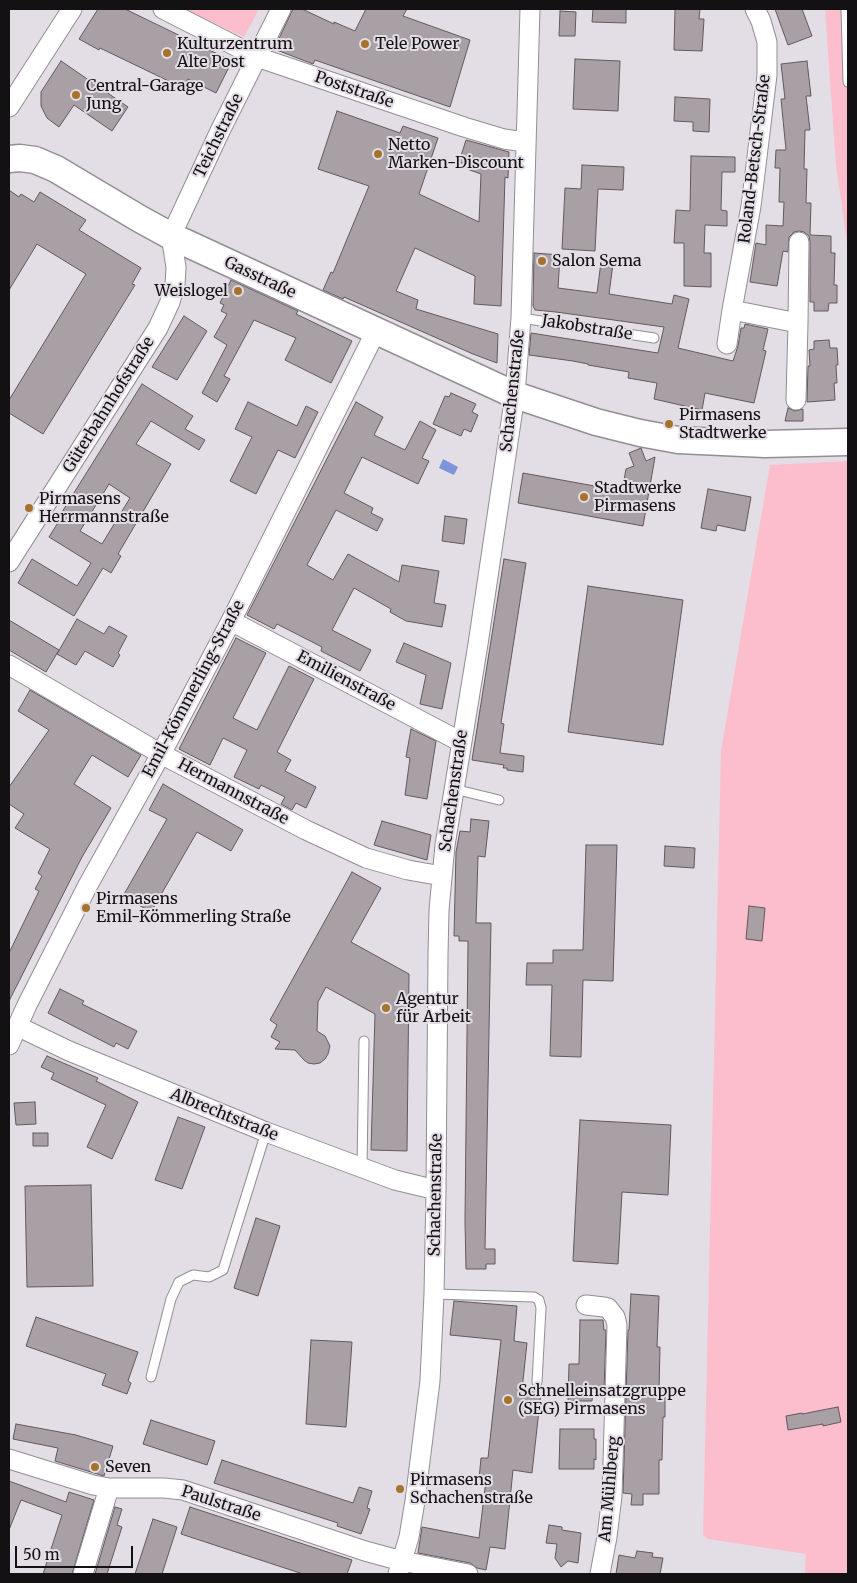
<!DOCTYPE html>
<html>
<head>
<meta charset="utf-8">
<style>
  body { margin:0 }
  #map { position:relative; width:857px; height:1583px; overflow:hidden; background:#e3dde5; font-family:Merriweather,serif }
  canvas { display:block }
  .frame { position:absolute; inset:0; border:10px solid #131114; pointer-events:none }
  .scale { position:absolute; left:15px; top:1546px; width:118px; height:22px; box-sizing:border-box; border:2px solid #131114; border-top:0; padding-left:6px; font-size:15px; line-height:18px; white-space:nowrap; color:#131114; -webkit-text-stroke:4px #e3dde5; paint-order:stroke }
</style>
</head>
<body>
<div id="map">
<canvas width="857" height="1583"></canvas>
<div class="frame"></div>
<div class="scale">50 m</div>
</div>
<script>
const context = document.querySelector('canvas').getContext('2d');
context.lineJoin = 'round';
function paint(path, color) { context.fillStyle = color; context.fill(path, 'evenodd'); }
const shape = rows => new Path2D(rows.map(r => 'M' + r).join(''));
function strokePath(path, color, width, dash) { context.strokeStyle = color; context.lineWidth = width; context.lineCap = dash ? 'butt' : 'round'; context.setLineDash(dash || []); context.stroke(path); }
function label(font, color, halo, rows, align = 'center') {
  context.font = font + ' Merriweather,serif'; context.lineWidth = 4; context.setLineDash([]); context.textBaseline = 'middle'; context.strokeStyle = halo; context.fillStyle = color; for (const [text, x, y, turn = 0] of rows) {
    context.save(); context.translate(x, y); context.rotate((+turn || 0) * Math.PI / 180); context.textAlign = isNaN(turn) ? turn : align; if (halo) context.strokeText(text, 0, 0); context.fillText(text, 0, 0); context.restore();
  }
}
const green = shape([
  [184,9,259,9,244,37],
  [825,9,848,9,848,250,836,165],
  [848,461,848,1574,805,1574,806,1554,708,1539,703,1535,721,751,770,465]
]);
const water = shape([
  [443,459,458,467,454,475,439,468]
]);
const building = shape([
  [98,9,125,9,232,61,216,93,188,79,183,88,100,48,99,50,79,39,98,9],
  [293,9,302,9,334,24,334,22,355,31,366,9,407,9,403,16,470,40,450,107,315,60,313,64,274,49,293,9],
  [593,9,626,9,626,23,592,22,593,9],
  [675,9,700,9,699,19,704,19,702,51,674,50,675,9],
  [775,9,802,9,812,36,788,45,775,9],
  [560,11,576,12,575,36,559,36,560,11],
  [575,59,620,61,618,111,573,109,575,59],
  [61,61,128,107,112,131,74,105,59,127,47,118,41,106,41,92,61,61],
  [807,61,811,96,806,96,810,130,805,130,804,169,807,169,806,203,811,203,810,235,831,236,831,253,835,253,834,285,837,285,837,303,829,303,828,311,814,311,814,302,810,302,810,242,809,236,804,232,799,231,794,232,789,237,788,252,783,251,777,286,750,282,756,243,766,245,766,225,783,226,784,202,779,202,780,168,775,168,776,150,786,150,781,99,785,99,781,64,807,61],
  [675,97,710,99,709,132,693,131,693,122,674,121,675,97],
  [337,111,400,133,403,126,438,138,419,194,479,222,481,174,467,169,467,165,459,162,466,140,509,152,508,178,505,177,501,306,474,304,475,276,415,248,396,291,418,300,416,309,498,334,497,363,473,354,344,297,343,299,323,290,331,272,333,273,369,186,318,169,337,111],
  [691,156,735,157,735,172,722,172,721,210,727,211,727,226,705,225,704,253,711,253,711,287,684,286,684,243,674,243,676,210,690,211,691,156],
  [582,165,624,167,623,190,598,189,595,251,562,249,565,188,581,189,582,165],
  [9,190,19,197,21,194,34,202,40,192,86,220,79,230,141,268,132,284,135,285,43,434,9,413,9,400,86,274,37,244,9,290,9,190],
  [534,253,560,255,558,288,597,293,601,262,613,264,609,294,672,304,674,295,689,299,678,348,733,361,738,346,741,328,744,328,745,324,768,329,763,350,766,351,754,403,705,393,702,410,654,399,657,383,628,378,629,372,588,365,588,364,573,361,529,355,531,333,658,353,664,327,556,312,535,310,533,306,534,253],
  [231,280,298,311,296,314,352,341,331,383,285,360,296,338,254,320,224,376,230,379,217,402,202,393,227,345,214,337,227,314,221,311,224,305,220,303,231,280],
  [184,316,207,331,177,380,152,367,184,316],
  [829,340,830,348,837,348,838,365,836,365,837,383,834,383,835,400,807,402,808,366,810,366,809,350,814,349,814,341,829,340],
  [142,384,193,416,185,429,205,440,199,450,151,421,136,444,171,464,118,554,121,556,111,573,103,568,74,616,18,583,32,559,77,586,91,563,49,537,59,521,57,520,142,384],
  [109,484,130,498,102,544,80,531,109,484],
  [451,393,476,404,472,412,478,415,471,432,464,429,461,436,433,424,445,396,449,397,451,393],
  [248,402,297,426,306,406,318,412,295,458,278,450,256,494,230,481,252,437,235,429,248,402],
  [356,402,383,417,374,435,405,450,420,421,436,430,422,458,429,461,418,484,362,457,344,493,373,508,371,513,383,519,377,531,336,510,307,565,333,580,348,554,399,582,402,565,439,571,434,603,446,605,442,627,406,621,390,612,391,609,354,588,332,630,371,650,360,671,321,651,322,647,277,624,274,629,247,615,356,402],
  [788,408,795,411,803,409,803,421,785,421,788,408],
  [641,448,646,461,655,457,643,526,518,503,523,473,622,491,626,469,634,466,629,453,641,448],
  [708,489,751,497,745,531,717,525,716,531,701,528,708,489],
  [445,516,467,519,464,544,442,541,445,516],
  [504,559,526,563,501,723,504,724,500,753,524,756,523,772,507,770,507,768,503,768,504,765,472,760,504,559],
  [588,586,683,600,663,745,568,732,588,586],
  [77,619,104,634,109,626,127,636,118,653,120,655,113,667,85,651,76,665,57,654,77,619],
  [9,620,59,650,46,672,9,650,9,620],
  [236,638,266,653,233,718,257,730,289,666,314,679,277,752,291,760,285,771,316,787,306,808,296,803,292,810,281,804,285,797,261,785,259,789,234,777,247,750,223,738,210,765,179,749,236,638],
  [404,643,451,663,442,709,420,704,426,675,396,662,404,643],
  [30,690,141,755,128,777,92,755,74,784,111,808,82,857,9,1001,9,953,39,891,35,889,42,876,38,873,50,849,15,828,24,814,9,804,9,787,49,730,18,711,30,690],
  [411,729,436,741,427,799,405,795,410,758,406,757,411,729],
  [163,784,243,830,231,851,197,832,151,912,123,896,167,819,149,810,163,784],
  [471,819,489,821,485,857,478,856,476,923,491,923,485,1249,495,1249,495,1264,486,1264,486,1269,466,1269,465,1221,468,941,459,941,459,936,454,936,456,852,460,831,470,832,471,819],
  [382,821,431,835,427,860,374,845,382,821],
  [586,845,617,845,613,981,583,980,581,1057,550,1056,552,985,526,985,527,963,553,963,553,950,583,950,586,845],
  [665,846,695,848,694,868,664,866,665,846],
  [352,872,381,888,351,942,409,974,407,1151,371,1150,375,1014,326,987,318,1002,317,1031,325,1036,330,1046,328,1054,325,1059,320,1063,314,1064,308,1063,304,1060,295,1050,275,1049,280,1042,271,1037,277,1025,270,1020,352,872],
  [749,906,765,908,762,941,746,939,749,906],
  [60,989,84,1001,82,1004,137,1031,128,1049,116,1043,114,1047,48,1013,60,989],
  [47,1056,98,1078,96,1081,138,1102,112,1159,87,1147,106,1105,51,1079,54,1073,41,1067,47,1056],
  [35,1102,36,1124,16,1125,14,1103,35,1102],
  [178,1117,205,1127,182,1189,155,1180,178,1117],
  [580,1120,671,1125,668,1195,622,1192,618,1264,573,1261,580,1120],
  [33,1133,48,1133,48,1146,33,1146,33,1133],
  [91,1185,93,1286,27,1287,25,1186,91,1185],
  [256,1218,280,1226,258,1296,234,1288,256,1218],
  [631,1294,659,1296,657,1347,660,1347,659,1391,665,1391,665,1417,663,1417,662,1460,659,1460,659,1494,643,1494,643,1505,631,1505,632,1494,623,1493,628,1330,629,1330,631,1294],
  [454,1301,517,1306,514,1341,527,1343,522,1390,541,1392,532,1473,513,1470,505,1549,490,1547,486,1570,477,1568,470,1563,418,1553,422,1527,479,1538,486,1480,479,1479,481,1458,488,1458,501,1340,450,1335,454,1301],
  [36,1317,138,1352,128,1381,131,1383,127,1394,102,1385,106,1374,26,1346,36,1317],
  [580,1320,603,1320,604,1330,606,1330,604,1391,593,1391,592,1401,568,1401,569,1364,579,1364,580,1320],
  [311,1340,352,1342,346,1427,306,1424,311,1340],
  [838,1407,841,1422,823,1426,823,1424,788,1430,786,1416,802,1413,802,1414,838,1407],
  [151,1420,215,1441,207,1465,143,1444,151,1420],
  [16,1424,76,1435,113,1446,104,1476,55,1461,58,1448,13,1439,16,1424],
  [560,1429,594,1429,594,1439,596,1439,596,1460,594,1459,594,1469,559,1469,560,1429],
  [222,1460,353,1503,359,1487,372,1491,367,1508,370,1509,361,1534,337,1526,338,1523,214,1483,222,1460],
  [9,1481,66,1502,69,1492,94,1500,72,1574,43,1574,62,1515,21,1500,9,1530,9,1481],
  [115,1507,122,1509,117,1525,122,1527,107,1574,95,1574,115,1507],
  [190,1507,352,1560,347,1574,303,1574,181,1534,190,1507],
  [153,1519,177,1527,162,1574,135,1574,153,1519],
  [549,1525,562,1527,562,1530,581,1533,578,1563,568,1561,561,1567,555,1558,557,1544,546,1543,549,1525],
  [637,1551,653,1553,652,1557,663,1558,660,1574,616,1574,619,1555,635,1558,637,1551]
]);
const lane = shape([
  [846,9,848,82],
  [521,318,654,338],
  [454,789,499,800],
  [362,1168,364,1041],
  [434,1294,534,1297,539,1300,541,1308,537,1382],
  [151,1377,171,1299,179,1282,193,1275,209,1277,223,1270,266,1132]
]);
const street = shape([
  [163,9,257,57,464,127,504,139,525,142],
  [9,107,72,9],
  [732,310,798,323,796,400],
  [798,323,799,242],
  [727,344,732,310,751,206,767,75,767,42,761,21,755,9],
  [9,562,158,328,170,302,175,285,176,267,171,236,220,131,281,9],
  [231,621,461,742],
  [9,665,161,754,306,830,366,858,408,870,442,876],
  [17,1026,69,1051,266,1132,395,1180,436,1190],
  [9,1045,27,1005,88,885,161,754,231,621,376,331],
  [586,1305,604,1307,608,1308,615,1317,617,1325,612,1496,607,1537,600,1574],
  [9,1459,93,1485,109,1488,164,1488,183,1490,365,1551,402,1561,468,1574],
  [83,1574,109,1488],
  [398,1574,409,1537,415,1501,430,1381,434,1294,436,1190,438,954,439,910,445,845,478,644,515,395,521,318,530,9]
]);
const secondary = shape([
  [9,159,20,158,35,160,56,169,140,219,171,236,515,395,596,422,640,433,678,440,765,444,848,442]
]);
const markers = [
  [365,44,5,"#a7732c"],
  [167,53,5,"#a7732c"],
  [76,95,5,"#a7732c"],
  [378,154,5,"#a7732c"],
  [542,261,5,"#a7732c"],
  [238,291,5,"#a7732c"],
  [669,424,5,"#a7732c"],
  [584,497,5,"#a7732c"],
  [29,508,5,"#a7732c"],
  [86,908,5,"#a7732c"],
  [386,1008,5,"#a7732c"],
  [508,1400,5,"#a7732c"],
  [95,1467,5,"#a7732c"],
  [400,1489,5,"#a7732c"]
];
const poiNames = [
  ["Kulturzentrum",177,44],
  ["Alte Post",177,62],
  ["Tele Power",375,44],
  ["Central-Garage",86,86],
  ["Jung",86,104],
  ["Netto",388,145],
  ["Marken-Discount",388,163],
  ["Salon Sema",552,261],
  ["Weislogel",228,291,"right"],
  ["Pirmasens",679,415],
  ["Stadtwerke",679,433],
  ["Stadtwerke",594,488],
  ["Pirmasens",594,506],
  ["Pirmasens",39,499],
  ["Herrmannstraße",39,517],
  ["Pirmasens",96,899],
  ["Emil-Kömmerling Straße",96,917],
  ["Agentur",396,999],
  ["für Arbeit",396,1017],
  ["Schnelleinsatzgruppe",518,1391],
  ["(SEG) Pirmasens",518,1409],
  ["Seven",105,1467],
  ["Pirmasens",410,1480],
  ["Schachenstraße",410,1498]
];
const streetNames = [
  ["Poststraße",354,90,19],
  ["Teichstraße",219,136,-64],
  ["Roland-Betsch-Straße",755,159,-83],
  ["Gasstraße",260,278,25],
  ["Jakobstraße",587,328,9],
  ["Schachenstraße",513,391,-84],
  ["Güterbahnhofstraße",109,405,-58],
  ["Emilienstraße",346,681,28],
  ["Emil-Kömmerling-Straße",194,689,-62],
  ["Schachenstraße",454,791,-82],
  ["Hermannstraße",233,792,28],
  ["Albrechtstraße",224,1115,22],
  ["Schachenstraße",436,1195,-89],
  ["Am Mühlberg",610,1489,-85],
  ["Paulstraße",221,1504,18]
];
paint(green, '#fcbdcd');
paint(water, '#7b94da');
paint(building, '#a9a0a6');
strokePath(building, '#62595f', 1);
strokePath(lane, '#938d95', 11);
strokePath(street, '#938d95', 21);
strokePath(secondary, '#938d95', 29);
strokePath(lane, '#fff', 9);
strokePath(street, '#fff', 19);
strokePath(secondary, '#fff', 26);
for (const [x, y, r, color] of markers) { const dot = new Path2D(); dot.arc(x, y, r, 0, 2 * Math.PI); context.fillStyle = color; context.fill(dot); strokePath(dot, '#e3dde5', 2); }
label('16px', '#131114', '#e3dde5', poiNames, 'left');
label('16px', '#131114', '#e3dde5', streetNames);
</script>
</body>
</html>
